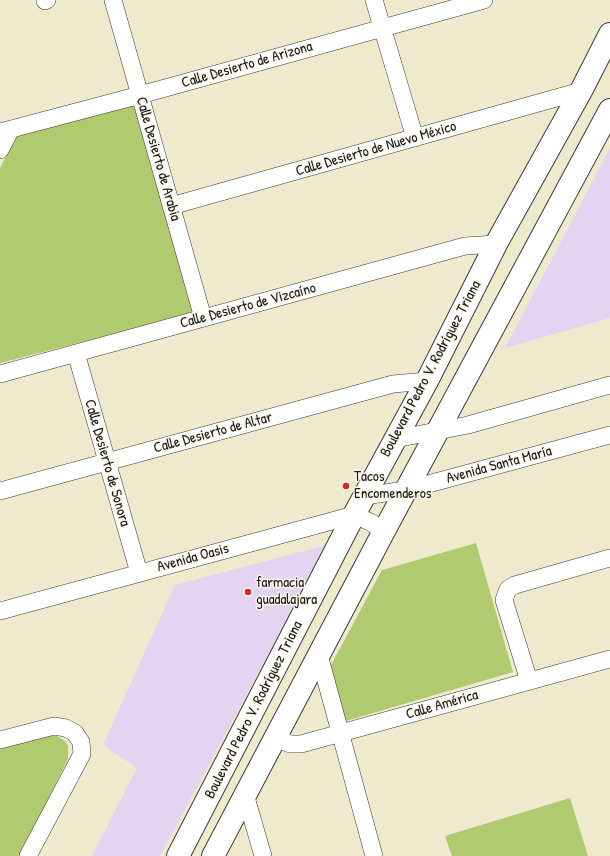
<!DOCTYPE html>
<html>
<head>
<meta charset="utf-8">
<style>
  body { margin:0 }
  canvas { display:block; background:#efe9ce }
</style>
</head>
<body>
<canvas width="610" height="856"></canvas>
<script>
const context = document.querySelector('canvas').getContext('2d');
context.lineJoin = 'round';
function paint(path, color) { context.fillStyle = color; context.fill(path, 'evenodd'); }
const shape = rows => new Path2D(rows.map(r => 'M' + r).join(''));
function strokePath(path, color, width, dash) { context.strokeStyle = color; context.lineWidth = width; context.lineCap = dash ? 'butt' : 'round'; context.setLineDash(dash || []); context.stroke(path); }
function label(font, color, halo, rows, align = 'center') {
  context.font = font + ' "Patrick Hand",sans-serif'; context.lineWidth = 3; context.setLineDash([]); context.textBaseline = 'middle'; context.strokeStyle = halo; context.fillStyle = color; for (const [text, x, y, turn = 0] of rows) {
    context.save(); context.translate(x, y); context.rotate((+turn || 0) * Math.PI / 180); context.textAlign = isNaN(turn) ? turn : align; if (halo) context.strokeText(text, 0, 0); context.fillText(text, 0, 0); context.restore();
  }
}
const built = shape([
  [610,148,610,318,505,348],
  [327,545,160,856,92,856,137,768,103,745,175,585]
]);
const green = shape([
  [134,103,195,313,0,363,0,168,17,135],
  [476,543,513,672,346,721,330,667,382,570],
  [48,736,57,736,65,741,68,746,68,759,20,856,0,856,0,749],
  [570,798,588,856,452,856,445,836]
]);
const street = shape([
  [113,0,203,318],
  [374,0,415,138],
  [45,1,47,0],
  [0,132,140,95,484,0],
  [0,150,11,129],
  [171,206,581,91],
  [76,353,139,573],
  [0,374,465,246,496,244],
  [395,439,468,425,610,385],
  [0,491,393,384,427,381],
  [364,496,406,490,610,435],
  [0,611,354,515,370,522,384,531],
  [319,655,374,856],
  [529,681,504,600,508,589,515,585,610,558],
  [275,738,290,744,301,744,610,659],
  [0,740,54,726,66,728,75,733,81,742,82,754,28,856],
  [245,794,263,856]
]);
const primary = shape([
  [178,856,354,515,427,381,496,244,581,91,610,34],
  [213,856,384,531,610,110]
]);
const markers = [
  [346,486,4,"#c8321e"],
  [248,592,4,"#c8321e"]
];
const streetNames = [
  ["Calle Desierto de Arizona",247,65,-16],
  ["Calle Desierto de Nuevo México",376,149,-16],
  ["Calle Desierto de Arabia",158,159,74],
  ["Calle Desierto de Vizcaíno",248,306,-15],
  ["Boulevard Pedro V. Rodríguez Triana",431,369,-62],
  ["Calle Desierto de Altar",213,433,-15],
  ["Calle Desierto de Sonora",107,463,74],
  ["Avenida Santa María",499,465,-15],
  ["Avenida Oasis",193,558,-15],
  ["Calle América",442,705,-16],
  ["Boulevard Pedro V. Rodríguez Triana",254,710,-63]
];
const poiNames = [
  ["Tacos",354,477],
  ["Encomenderos",354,494],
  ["farmacia",256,583],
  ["guadalajara",256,600]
];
paint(built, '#e4d3f1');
paint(green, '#b0ca6f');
strokePath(street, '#3c3b37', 18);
strokePath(primary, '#3c3b37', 24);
strokePath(street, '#fff', 17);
strokePath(primary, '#fff', 22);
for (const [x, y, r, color] of markers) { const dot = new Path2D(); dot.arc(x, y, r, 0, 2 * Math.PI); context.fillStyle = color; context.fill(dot); strokePath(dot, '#fbf7ec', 1.5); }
label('15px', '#1c1c1c', '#fbf7ec', streetNames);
label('15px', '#1c1c1c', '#fbf7ec', poiNames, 'left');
</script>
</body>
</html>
